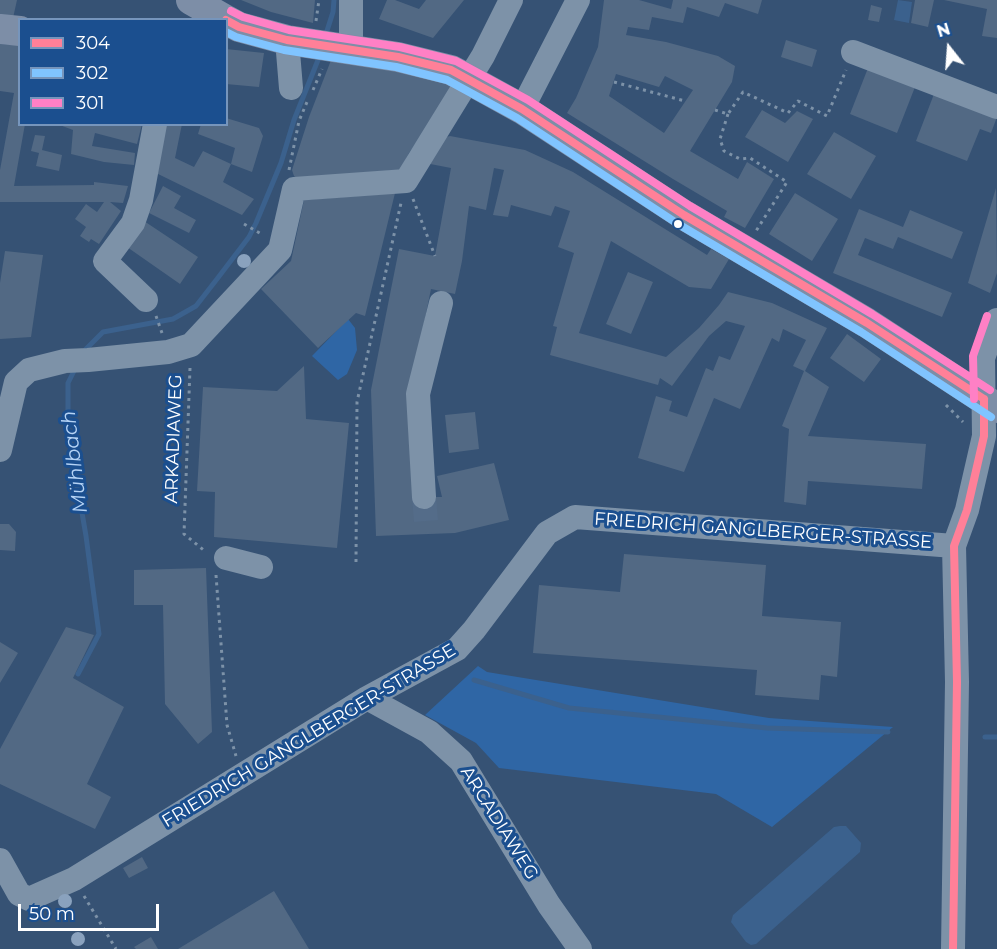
<!DOCTYPE html>
<html>
<head>
<meta charset="utf-8">
<style>
  body { margin:0 }
  #map { position:relative; width:997px; height:949px; overflow:hidden; background:#365274; font-family:Montserrat,sans-serif }
  canvas { display:block }
  .legend { position:absolute; left:18px; top:18px; width:210px; height:108px; box-sizing:border-box; background:#1b4f8f; border:2px solid #7695bc; margin:0; padding:8px 10px; list-style:none; font-size:18px; color:#fff }
  .legend li { display:flex; align-items:center; gap:12px; height:30px }
  .legend b { width:30px; border:2px solid #7695bc }
  .north { position:absolute; left:919px; top:18px; width:60px; height:60px; -webkit-text-stroke:4px #1b4f8f; paint-order:stroke; rotate:343deg; font-size:16px; font-weight:700; line-height:24px; text-align:center; color:#fff }
  .north::after { content:''; display:block; margin:auto; width:21px; height:27px; background:#fff; clip-path:polygon(50% 0,100% 100%,50% 72%,0 100%) }
  .scale { position:absolute; left:18px; top:904px; width:141px; height:27px; box-sizing:border-box; border:3px solid #fff; border-top:0; padding-left:8px; font-size:18px; line-height:21px; white-space:nowrap; color:#fff; -webkit-text-stroke:4px #1b4f8f; paint-order:stroke }
</style>
</head>
<body>
<div id="map">
<canvas width="997" height="949"></canvas>
<ul class="legend">
<li><b style="height:8px;background:#ff8098"></b>304</li>
<li><b style="height:8px;background:#80c4ff"></b>302</li>
<li><b style="height:8px;background:#ff80c5"></b>301</li>
</ul>
<div class="north">N</div>
<div class="scale">50 m</div>
</div>
<script>
const context = document.querySelector('canvas').getContext('2d');
context.lineJoin = 'round';
function paint(path, color) { context.fillStyle = color; context.fill(path, 'evenodd'); }
const shape = rows => new Path2D(rows.map(r => 'M' + r).join(''));
function strokePath(path, color, width, dash) { context.strokeStyle = color; context.lineWidth = width; context.lineCap = dash ? 'butt' : 'round'; context.setLineDash(dash || []); context.stroke(path); }
function label(font, color, halo, rows, align = 'center') {
  context.font = font + ' Montserrat,sans-serif'; context.lineWidth = 6; context.setLineDash([]); context.textBaseline = 'middle'; context.strokeStyle = halo; context.fillStyle = color; for (const [text, x, y, turn = 0] of rows) {
    context.save(); context.translate(x, y); context.rotate((+turn || 0) * Math.PI / 180); context.textAlign = isNaN(turn) ? turn : align; if (halo) context.strokeText(text, 0, 0); context.fillText(text, 0, 0); context.restore();
  }
}
const green = shape([
  [348,319,355,328,357,350,347,374,338,380,312,356],
  [478,666,487,672,769,718,893,727,772,827,716,794,499,768,476,743,425,715]
]);
const water = shape([
  [898,0,912,2,909,23,894,20],
  [840,826,846,826,861,843,860,852,756,944,751,945,746,942,731,922,733,915,834,827]
]);
const stream = shape([
  [325,37,333,12,334,0],
  [82,353,103,332,173,319,196,306,217,279,249,237,256,223,281,163,294,120,320,55],
  [76,367,68,383,68,431,86,536,99,634,78,674],
  [474,680,569,708,767,728,888,732],
  [985,737,997,737]
]);
const building = shape([
  [0,0,17,0,13,18,0,15],
  [241,0,315,0,313,23,271,12],
  [387,0,395,0,419,9,426,0,464,0,433,38,379,19],
  [604,0,639,0,671,9,673,0,762,0,758,14,725,3,719,17,687,7,683,23,652,17,649,30,628,27,626,35,666,42,718,56,735,66,732,82,690,151,738,179,747,162,774,179,745,228,724,217,727,211,673,179,567,113,576,98,598,47],
  [616,74,659,87,665,76,693,90,664,133,609,96],
  [915,0,934,0,928,27,911,23],
  [944,0,997,0,997,38,982,36,987,9],
  [871,5,882,8,879,22,868,20],
  [786,40,817,50,812,67,781,57],
  [0,44,20,45,20,124,25,124,14,186,94,185,94,182,128,186,123,203,110,202,121,211,99,244,91,239,89,242,80,236,86,227,75,219,86,204,97,212,104,202,0,202,0,170,14,93,0,91],
  [226,49,264,53,259,87,226,84],
  [333,55,453,82,446,100,409,153,400,170,297,178,294,176,292,170,309,117],
  [868,68,915,87,897,133,850,114],
  [934,94,997,117,991,133,980,129,967,161,916,141],
  [762,110,785,123,797,111,813,119,788,162,745,137],
  [226,118,259,128,263,136,252,172,231,164,223,182,254,199,242,215,156,173,162,124,182,124,175,158,194,167,203,151,231,164,235,148,198,134,201,124,226,124],
  [57,124,142,124,137,144,95,133,92,146,135,153,134,165,104,162,71,154,73,130],
  [834,132,876,156,851,199,807,174],
  [35,135,45,136,42,150,62,155,59,171,36,166,39,153,31,151],
  [450,136,525,150,573,172,707,255,711,249,729,259,711,289,689,287,611,241,579,333,666,357,699,328,719,305,728,292,772,303,827,328,805,371,829,387,808,436,926,444,922,489,808,481,806,505,784,502,789,429,782,426,804,371,793,366,806,340,783,329,779,342,772,338,740,409,714,398,684,472,638,458,656,396,672,401,669,411,687,417,706,368,713,371,719,356,730,360,745,326,726,321,709,336,672,386,660,378,658,385,550,355,557,327,553,326,574,253,558,247,570,211,555,206,551,216,511,205,508,217,493,215,504,170,494,168,486,210,469,206,462,261,455,294,431,289,409,397,424,497,442,497,437,476,494,463,509,520,455,533,376,536,371,390,399,249,435,256,451,168,425,163,443,138],
  [163,186,181,196,174,208,196,220,189,233,149,213],
  [996,188,997,273,990,293,968,283],
  [395,193,365,316,356,313,318,348,261,289,291,261,304,200],
  [795,193,838,219,812,261,769,234],
  [859,209,903,227,910,210,963,232,952,259,898,237,893,249,865,238,858,255,952,293,942,317,833,273],
  [144,221,198,257,180,284,127,247],
  [5,251,43,255,31,337,0,339,0,283],
  [628,272,653,282,631,334,606,324],
  [847,334,881,359,864,382,830,358],
  [304,366,306,419,349,423,337,548,214,537,215,492,197,491,203,387,277,391],
  [475,412,479,449,449,453,445,415],
  [0,524,9,524,16,532,15,551,0,550],
  [624,554,766,565,762,616,841,622,837,677,821,675,819,700,755,695,757,670,533,653,539,585,620,592],
  [206,568,212,732,198,744,165,704,163,605,134,605,134,570],
  [66,627,94,635,73,678,124,707,87,784,111,797,95,829,0,784,0,749],
  [0,642,18,653,0,683],
  [142,857,148,868,129,878,123,868],
  [274,891,309,949,178,949],
  [151,937,158,949,136,949,134,947]
]);
const minorTunnel = shape([
  [424,497,427,533]
]);
const path = shape([
  [316,21,319,0],
  [614,82,685,101],
  [313,90,322,69],
  [715,110,728,114,743,92,788,113,798,101,827,116,846,70],
  [728,114,720,139,724,151,740,159,750,158,787,182,756,231],
  [289,170,299,121,307,102],
  [413,199,435,256],
  [244,224,263,235],
  [156,316,162,333],
  [190,368,184,534,206,552],
  [946,405,963,422],
  [356,562,357,402,401,203],
  [216,575,227,725,236,756],
  [84,896,116,949]
]);
const minor = shape([
  [351,0,351,49],
  [287,40,291,88],
  [853,52,997,107],
  [522,109,578,0],
  [146,300,105,261,133,223,141,200,155,124],
  [0,450,16,382,29,370,65,361,88,360,168,352,191,345,280,250,294,189,406,181,483,56,511,0],
  [424,497,418,394,441,303],
  [226,558,261,567],
  [367,698,429,732,461,761,549,905,580,949],
  [0,860,19,894,29,899,74,879,367,698,457,649,474,630,547,533,575,517,954,546],
  [953,949,957,682,954,546,967,510,984,436,983,358,997,320]
]);
const major = shape([
  [191,0,226,20],
  [226,20,239,27,287,40,398,57,451,70,464,77,522,109,684,215,867,323,997,408],
  [0,29,20,31]
]);
const bus1 = shape([
  [226,20,239,27,287,40,398,57,451,70,522,109,684,215,867,323,984,399],
  [953,949,957,682,954,546,967,510,984,436,984,399]
]);
const bus2 = shape([
  [226,32,236,37,284,50,396,67,447,80,517,118,678,224,861,332,991,417]
]);
const bus3 = shape([
  [231,11,243,17,289,30,400,47,456,61,528,100,690,206,872,314,990,390],
  [974,399,973,356,987,316]
]);
const trees = [
  [244,261],
  [65,901],
  [78,939]
];
const markers = [
  [678,224,5,"#fff"]
];
const streetNames = [
  ["ARKADIAWEG",174,439,-88],
  ["FRIEDRICH GANGLBERGER-STRASSE",763,531,4],
  ["FRIEDRICH GANGLBERGER-STRASSE",309,736,-31],
  ["ARCADIAWEG",499,823,58]
];
const waterNames = [
  ["Mühlbach",75,462,-97]
];
paint(green, '#2f66a5');
paint(water, '#3b618d');
strokePath(stream, '#3b618d', 5);
paint(building, '#526984');
strokePath(minorTunnel, '#546c89', 24, [24, 12]);
strokePath(path, '#7d92a8', 3, [3, 4.5]);
strokePath(minor, '#7d92a8', 24);
strokePath(major, '#7d8ea7', 30);
strokePath(bus1, '#ff8098', 8);
strokePath(bus2, '#80c4ff', 8);
strokePath(bus3, '#ff80c5', 8);
context.fillStyle = '#8aa2be';
for (const [x, y] of trees) { context.beginPath(); context.arc(x, y, 7, 0, 2 * Math.PI); context.fill(); }
for (const [x, y, r, color] of markers) { const dot = new Path2D(); dot.arc(x, y, r, 0, 2 * Math.PI); context.fillStyle = color; context.fill(dot); strokePath(dot, '#1b4f8f', 2); }
label('18px', '#fff', '#1b4f8f', streetNames);
label('italic 20px', '#b5d3f5', '#1b4f8f', waterNames);
</script>
</body>
</html>
